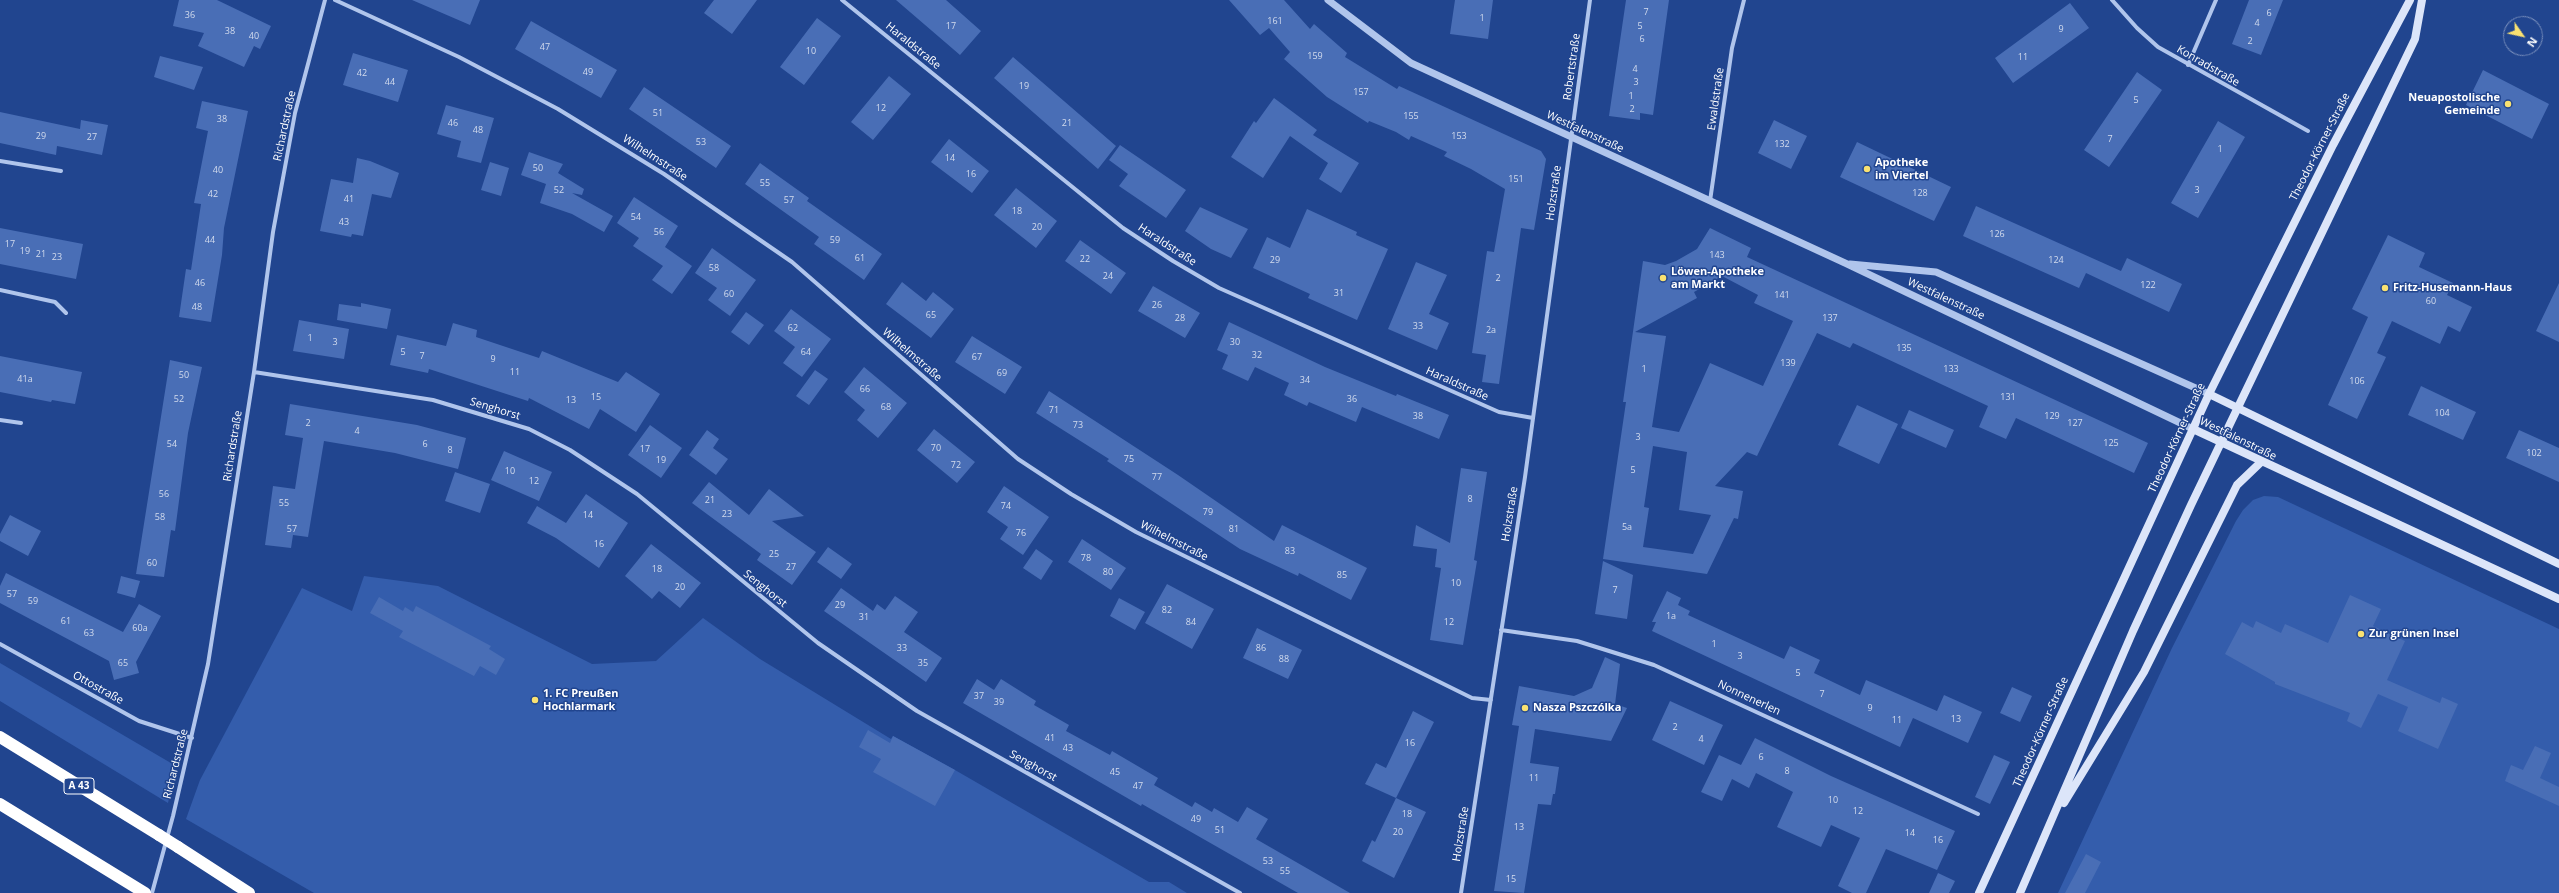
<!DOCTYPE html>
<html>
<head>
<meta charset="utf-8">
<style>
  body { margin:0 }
  #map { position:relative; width:2559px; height:893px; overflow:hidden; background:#21458f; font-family:"Open Sans",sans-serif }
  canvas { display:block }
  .north { position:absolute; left:2503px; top:16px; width:40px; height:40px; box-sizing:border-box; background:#21458f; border:1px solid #7a8fbc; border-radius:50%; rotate:124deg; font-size:11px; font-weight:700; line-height:16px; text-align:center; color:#fff }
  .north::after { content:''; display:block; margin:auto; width:14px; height:18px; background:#f9e171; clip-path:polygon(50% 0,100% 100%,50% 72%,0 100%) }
</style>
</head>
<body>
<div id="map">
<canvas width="2559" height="893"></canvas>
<div class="north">N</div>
</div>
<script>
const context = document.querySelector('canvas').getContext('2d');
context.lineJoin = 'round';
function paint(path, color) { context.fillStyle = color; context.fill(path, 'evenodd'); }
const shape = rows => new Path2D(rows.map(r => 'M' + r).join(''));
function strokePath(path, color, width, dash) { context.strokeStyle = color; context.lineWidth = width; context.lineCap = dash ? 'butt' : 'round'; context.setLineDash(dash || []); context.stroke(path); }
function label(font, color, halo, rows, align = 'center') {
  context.font = font + ' "Open Sans",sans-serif'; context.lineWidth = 3; context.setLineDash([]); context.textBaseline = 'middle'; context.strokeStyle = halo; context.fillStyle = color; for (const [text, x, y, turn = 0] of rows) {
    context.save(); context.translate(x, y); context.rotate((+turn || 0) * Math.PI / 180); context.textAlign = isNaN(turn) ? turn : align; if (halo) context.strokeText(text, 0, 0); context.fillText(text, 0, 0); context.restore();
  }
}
const green = shape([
  [2264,496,2278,497,2559,629,2559,893,2058,893,2172,648,2236,521,2243,510,2253,500],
  [364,576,438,586,592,664,656,661,703,618,760,659,891,739,893,736,955,770,1149,882,1169,882,1187,893,314,893,186,819,200,780,302,588,352,611],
  [0,663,176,766,168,803,0,701]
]);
const building = shape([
  [179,0,217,0,271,26,260,49,254,46,244,67,198,46,204,33,173,26],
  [412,0,480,0,470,25],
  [714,0,757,0,732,34,704,13],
  [896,0,946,0,981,31,960,55],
  [1229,0,1284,0,1310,29,1314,24,1347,53,1345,57,1397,89,1399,86,1541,151,1546,159,1534,230,1521,228,1499,384,1482,382,1486,355,1472,353,1487,251,1494,252,1505,189,1471,169,1444,156,1447,152,1411,136,1409,140,1396,132,1369,121,1368,123,1327,97,1284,59,1290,52,1269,28,1260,35],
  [1455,0,1493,0,1488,39,1450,34],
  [1626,0,1669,0,1653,115,1640,113,1640,120,1609,116],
  [2249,0,2283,0,2261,55,2232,44],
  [2070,3,2089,28,2013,83,1995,58],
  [817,18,841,36,804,85,780,67],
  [531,21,617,70,601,98,515,49],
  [353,53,408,70,398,102,343,85],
  [160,56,203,67,194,90,154,77],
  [1013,57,1116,146,1098,169,994,78],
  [2483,70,2549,104,2532,139,2466,105],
  [2137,72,2162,90,2109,167,2084,150],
  [889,76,911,94,873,140,851,122],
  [644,87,731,146,716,168,629,109],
  [1274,98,1317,130,1313,135,1359,163,1341,193,1319,179,1328,163,1290,136,1263,178,1231,157,1254,121,1256,123],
  [202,101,248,111,224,228,222,255,211,322,179,317,186,269,191,270,201,204,194,203,208,131,196,128],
  [446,105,494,118,481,163,457,157,461,141,437,134],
  [0,112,80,129,81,120,108,125,102,155,57,146,56,155,0,143],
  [1774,120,1807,136,1791,169,1758,153],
  [2218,121,2245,137,2198,218,2171,203],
  [949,139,989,171,972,193,931,162],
  [1857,142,1951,187,1934,221,1840,177],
  [1120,145,1186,190,1166,218,1119,186,1128,174,1109,160],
  [529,152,563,164,558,173,584,189,582,195,572,193,613,216,604,232,572,214,540,203,546,184,521,175],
  [357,158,370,161,399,173,391,198,372,194,363,236,352,234,351,237,320,231,331,179,353,183],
  [490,162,509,168,501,196,481,190],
  [760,163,809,198,807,201,882,254,864,280,814,244,819,237,745,184],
  [1016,188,1057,221,1036,248,994,215],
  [634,197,678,226,665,247,692,266,672,294,652,280,663,266,633,246,639,238,617,223],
  [1976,206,2121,271,2127,258,2182,284,2169,312,2086,273,2079,288,1963,236],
  [1200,207,1248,229,1231,258,1211,249,1185,231],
  [1307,209,1357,232,1356,235,1388,249,1357,320,1308,298,1310,294,1253,268,1267,237,1290,248],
  [0,228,83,244,76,279,0,264],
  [1710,228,1751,248,1747,257,2148,443,2134,473,2016,418,2006,439,1979,427,1988,406,1853,343,1850,348,1817,333,1757,456,1747,452,1715,486,1743,491,1738,519,1734,518,1707,574,1603,559,1626,402,1623,402,1643,261,1665,265,1676,261,1697,249],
  [1722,276,1758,295,1754,303,1793,321,1763,386,1710,363,1679,432,1652,427,1666,336,1635,332,1697,298,1694,292],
  [1653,446,1687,452,1679,510,1711,515,1693,554,1643,547,1649,508,1644,507],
  [2388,235,2425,253,2419,267,2453,283,2447,295,2472,307,2460,332,2448,326,2440,344,2392,321,2377,353,2386,357,2357,419,2328,405,2368,317,2352,309],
  [1080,240,1126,273,1111,294,1065,261],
  [712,248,756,280,730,316,708,300,717,288,695,273],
  [1416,262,1447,275,1429,314,1449,323,1437,350,1388,329],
  [902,282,926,301,933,292,954,309,931,338,886,304],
  [2559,283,2559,342,2536,331],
  [1153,286,1200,313,1185,338,1138,311],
  [361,303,391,309,387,329,337,320,339,304,361,307],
  [791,309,831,339,802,377,783,363,795,347,774,331],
  [746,312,764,325,749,345,731,332],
  [299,320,349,329,344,359,293,351],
  [1229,322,1325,367,1396,396,1397,394,1449,415,1439,439,1362,407,1356,422,1309,402,1307,406,1284,395,1289,383,1255,367,1248,381,1222,369,1228,355,1217,350],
  [453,323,477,330,476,337,539,358,542,351,618,382,626,372,660,394,636,432,600,409,589,429,529,398,528,401,429,369,428,373,390,365,397,335,446,346],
  [972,336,1022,367,1005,394,955,362],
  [0,356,82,372,75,404,52,400,51,402,0,392],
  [170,360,202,367,188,433,175,531,171,530,164,577,136,574],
  [864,367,907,403,878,438,857,420,865,410,844,392],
  [815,370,828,379,809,405,796,396],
  [2421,386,2476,412,2463,440,2408,415],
  [1049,391,1178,475,1274,541,1282,525,1367,568,1351,600,1299,573,1298,576,1240,549,1107,461,1109,459,1036,413],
  [290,404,417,425,466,438,458,469,395,453,324,441,308,537,293,535,291,548,265,545,273,486,295,489,303,438,285,435],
  [1857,405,1898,424,1879,464,1838,445],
  [1909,410,1954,430,1946,448,1901,428],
  [650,425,682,448,661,478,628,455],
  [934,429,975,462,957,483,917,450],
  [707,430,719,439,713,448,728,459,716,475,689,455],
  [2519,430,2559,448,2559,482,2506,458],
  [504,451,552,472,539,501,491,480],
  [1461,468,1487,472,1474,560,1477,561,1463,645,1430,640,1441,568,1435,567,1437,549,1413,546,1416,525,1450,543],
  [455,472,490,484,480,513,445,501],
  [709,482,749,515,769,489,804,516,772,521,816,552,792,585,757,560,761,554,692,503],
  [1004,486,1049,517,1023,555,1000,539,1008,527,987,512],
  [586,494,628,523,599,568,556,538,527,523,537,506,566,523],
  [10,515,41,531,28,556,0,541,0,534],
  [1082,539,1126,568,1111,590,1068,562],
  [651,544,701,583,680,608,659,591,652,599,625,576],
  [828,547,852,564,841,579,817,562],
  [1036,549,1053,561,1041,580,1023,568],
  [1603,561,1633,575,1627,619,1595,614],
  [6,573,123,632,139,604,161,616,136,662,139,673,114,680,109,661,0,603,0,586],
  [121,576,140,581,135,598,117,593],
  [1167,584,1214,609,1192,649,1145,623],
  [841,588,873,611,877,604,885,610,895,596,918,612,904,632,942,658,926,682,824,611],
  [1667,591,1681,598,1678,605,1690,611,1688,615,1784,659,1790,646,1820,660,1814,673,1860,695,1866,680,1937,711,1944,695,1982,712,1968,743,1913,718,1900,747,1652,631,1656,622,1652,622],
  [2350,595,2381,609,2373,626,2405,641,2387,680,2440,703,2442,697,2458,704,2438,749,2398,731,2408,707,2378,694,2361,728,2347,721,2350,713,2275,684,2275,682,2225,654,2242,622,2253,628,2256,621,2281,633,2285,624,2328,643],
  [379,597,403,611,405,607,413,612,416,606,491,646,489,649,505,659,496,675,480,666,474,676,399,637,403,631,370,613],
  [1119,598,1145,612,1135,630,1110,616],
  [1257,628,1302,650,1288,679,1243,658],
  [1605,657,1620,664,1615,704,1627,708,1611,741,1535,729,1530,763,1559,767,1555,794,1553,794,1551,805,1538,804,1524,893,1494,891,1519,726,1512,725,1519,686,1574,696,1592,688],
  [977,679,994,690,1001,679,1036,701,1034,705,1069,725,1066,731,1110,755,1112,751,1158,778,1154,785,1192,807,1195,802,1212,812,1214,808,1238,822,1247,807,1268,819,1256,839,1350,893,1298,893,1142,804,1141,806,963,703],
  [2012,687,2032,696,2020,722,2000,713],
  [1670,701,1723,725,1704,765,1652,740],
  [1413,711,1434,722,1396,798,1426,812,1394,878,1362,861,1372,840,1375,842,1396,798,1365,784,1376,763,1386,768],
  [868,730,890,743,893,736,955,770,935,806,873,772,881,759,859,747],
  [1755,738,1831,776,1955,831,1937,870,1886,849,1866,893,1852,893,1838,886,1860,838,1831,825,1821,847,1777,827,1793,792,1756,773,1749,788,1732,779,1722,801,1701,792,1719,755,1741,765],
  [2535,746,2551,753,2540,778,2559,787,2559,806,2505,781,2511,765,2523,770],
  [1994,755,2010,762,1990,804,1975,797],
  [2086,854,2101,862,2085,893,2065,893],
  [1938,873,1955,881,1949,893,1929,893]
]);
const minor = shape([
  [335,0,459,57,558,109,664,174,792,262,1018,459,1071,494,1136,532,1472,698,1491,700],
  [842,0,1123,228,1173,261,1219,288,1499,412,1533,418],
  [2112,0,2137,28,2158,47,2308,131],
  [2188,65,2216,0],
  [0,161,61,171],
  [1710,201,1732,48,1744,0],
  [0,290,55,302,66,313],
  [254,372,433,400,529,429,570,450,637,494,818,643,917,711,1240,893],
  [0,420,21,423],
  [1501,630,1577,641,1654,665,1978,814],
  [0,644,139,721,192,738],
  [152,893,173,816,208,664,254,372,273,232,295,113,325,0],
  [1461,893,1525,477,1590,0]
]);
const tertiary = shape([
  [1328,0,1411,63,1845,263,2193,429],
  [1850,264,1936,272,2209,394]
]);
const secondary = shape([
  [2209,394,2559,564],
  [2193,429,2559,599],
  [2064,803,2144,672,2237,485,2261,462],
  [1979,893,2209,394,2333,145,2410,0],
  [2020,893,2133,631,2191,505,2415,39,2422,0]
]);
const motorway = shape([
  [0,737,159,835],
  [0,804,145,893],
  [178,847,249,893]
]);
const motorwayBridge = shape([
  [159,835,178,847]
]);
const markers = [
  [2508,104,4,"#f9e171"],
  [1867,169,4,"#f9e171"],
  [1663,278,4,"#f9e171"],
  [2385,288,4,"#f9e171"],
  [2361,634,4,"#f9e171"],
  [535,700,4,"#f9e171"],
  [1525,708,4,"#f9e171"]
];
const numberNames = [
  ["7",1646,12],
  ["6",2269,13],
  ["36",190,15],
  ["1",1482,18],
  ["161",1275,21],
  ["4",2257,23],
  ["17",951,26],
  ["5",1640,26],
  ["9",2061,29],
  ["38",230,31],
  ["40",254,36],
  ["6",1642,39],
  ["2",2250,41],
  ["47",545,47],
  ["10",811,51],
  ["159",1315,56],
  ["11",2023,57],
  ["4",1635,69],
  ["49",588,72],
  ["42",362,73],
  ["44",390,82],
  ["3",1636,82],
  ["19",1024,86],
  ["157",1361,92],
  ["1",1631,96],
  ["5",2136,100],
  ["12",881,108],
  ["2",1632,109],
  ["51",658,113],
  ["155",1411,116],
  ["38",222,119],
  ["46",453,123],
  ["21",1067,123],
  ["48",478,130],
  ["29",41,136],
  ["153",1459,136],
  ["27",92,137],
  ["7",2110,139],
  ["53",701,142],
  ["132",1782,144],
  ["1",2220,149],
  ["14",950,158],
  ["50",538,168],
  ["40",218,170],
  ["16",971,174],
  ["151",1516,179],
  ["55",765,183],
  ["52",559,190],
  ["3",2197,190],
  ["128",1920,193],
  ["42",213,194],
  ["41",349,199],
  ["57",789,200],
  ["18",1017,211],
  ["54",636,217],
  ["43",344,222],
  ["20",1037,227],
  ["56",659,232],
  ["126",1997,234],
  ["44",210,240],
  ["59",835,240],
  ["17",10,244],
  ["19",25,251],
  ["21",41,254],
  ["143",1717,255],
  ["23",57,257],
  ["61",860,258],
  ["22",1085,259],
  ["29",1275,260],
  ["124",2056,260],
  ["58",714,268],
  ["24",1108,276],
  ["2",1498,278],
  ["46",200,283],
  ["122",2148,285],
  ["31",1339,293],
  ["60",729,294],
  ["141",1782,295],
  ["60",2431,301],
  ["26",1157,305],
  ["48",197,307],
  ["65",931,315],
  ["28",1180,318],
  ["137",1830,318],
  ["33",1418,326],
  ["62",793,328],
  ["2a",1491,330],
  ["1",310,338],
  ["3",335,342],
  ["30",1235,342],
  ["135",1904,348],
  ["5",403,352],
  ["64",806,352],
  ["32",1257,355],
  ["7",422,356],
  ["67",977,357],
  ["9",493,359],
  ["139",1788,363],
  ["1",1644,369],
  ["133",1951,369],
  ["11",515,372],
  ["69",1002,373],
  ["50",184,375],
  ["41a",25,379],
  ["34",1305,380],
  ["106",2357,381],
  ["66",865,389],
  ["15",596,397],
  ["131",2008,397],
  ["52",179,399],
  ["36",1352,399],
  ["13",571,400],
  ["68",886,407],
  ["71",1054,410],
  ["104",2442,413],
  ["38",1418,416],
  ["129",2052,416],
  ["2",308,423],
  ["127",2075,423],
  ["73",1078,425],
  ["4",357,431],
  ["3",1638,437],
  ["125",2111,443],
  ["54",172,444],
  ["6",425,444],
  ["70",936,448],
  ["17",645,449],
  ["8",450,450],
  ["102",2534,453],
  ["75",1129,459],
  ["19",661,460],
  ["72",956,465],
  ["5",1633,470],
  ["10",510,471],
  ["77",1157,477],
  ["12",534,481],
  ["56",164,494],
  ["8",1470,499],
  ["21",710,500],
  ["55",284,503],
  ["74",1006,506],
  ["79",1208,512],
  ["23",727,514],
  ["14",588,515],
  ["58",160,517],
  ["5a",1627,527],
  ["57",292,529],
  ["81",1234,529],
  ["76",1021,533],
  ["16",599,544],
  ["83",1290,551],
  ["25",774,554],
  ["78",1086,558],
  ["60",152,563],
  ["27",791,567],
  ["18",657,569],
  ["80",1108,572],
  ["85",1342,575],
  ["10",1456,583],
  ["20",680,587],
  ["7",1615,590],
  ["57",12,594],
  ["59",33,601],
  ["29",840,605],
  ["82",1167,610],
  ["1a",1671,616],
  ["31",864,617],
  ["61",66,621],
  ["84",1191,622],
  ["12",1449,622],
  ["60a",140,628],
  ["63",89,633],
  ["1",1714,644],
  ["33",902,648],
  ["86",1261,648],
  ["3",1740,656],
  ["88",1284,659],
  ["65",123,663],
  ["35",923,663],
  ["5",1798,673],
  ["7",1822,694],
  ["37",979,696],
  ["39",999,702],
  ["9",1870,708],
  ["13",1956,719],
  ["11",1897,720],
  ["2",1675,727],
  ["41",1050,738],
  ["4",1701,739],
  ["16",1410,743],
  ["43",1068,748],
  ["6",1761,757],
  ["8",1787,771],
  ["45",1115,772],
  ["11",1534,778],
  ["47",1138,786],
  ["10",1833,800],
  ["12",1858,811],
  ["18",1407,814],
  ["49",1196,819],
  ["13",1519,827],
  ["51",1220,830],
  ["20",1398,832],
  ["14",1910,833],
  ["16",1938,840],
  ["53",1268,861],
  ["55",1285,871],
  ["15",1511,879]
];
const shields = [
  [79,786,30]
];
const shieldNames = [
  ["A 43",79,786]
];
const streetNames = [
  ["Haraldstraße",913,46,39],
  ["Konradstraße",2208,66,30],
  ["Robertstraße",1572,67,-82],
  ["Ewaldstraße",1716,99,-82],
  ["Richardstraße",285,126,-78],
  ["Westfalenstraße",1585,132,25],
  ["Theodor-Körner-Straße",2320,147,-63],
  ["Wilhelmstraße",655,158,33],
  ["Holzstraße",1554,193,-82],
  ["Haraldstraße",1167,245,33],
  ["Westfalenstraße",1946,299,25],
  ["Wilhelmstraße",912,355,41],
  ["Haraldstraße",1457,384,24],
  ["Senghorst",495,409,17],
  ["Theodor-Körner-Straße",2177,438,-65],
  ["Westfalenstraße",2238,439,26],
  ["Richardstraße",233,446,-81],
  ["Holzstraße",1510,514,-81],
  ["Wilhelmstraße",1174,541,27],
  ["Senghorst",765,589,39],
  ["Ottostraße",98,688,29],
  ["Nonnenerlen",1749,698,25],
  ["Theodor-Körner-Straße",2041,732,-66],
  ["Richardstraße",176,764,-76],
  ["Senghorst",1033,766,29],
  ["Holzstraße",1461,834,-81]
];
const poiNames = [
  ["Neuapostolische",2500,98,"right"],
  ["Gemeinde",2500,111,"right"],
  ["Apotheke",1875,163],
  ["im Viertel",1875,176],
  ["Löwen-Apotheke",1671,272],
  ["am Markt",1671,285],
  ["Fritz-Husemann-Haus",2393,288],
  ["Zur grünen Insel",2369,634],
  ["1. FC Preußen",543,694],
  ["Hochlarmark",543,707],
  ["Nasza Pszczólka",1533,708]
];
paint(green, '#345dac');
paint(building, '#496eb6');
strokePath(minor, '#b0c5ec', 4);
strokePath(tertiary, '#b0c5ec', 7);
strokePath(secondary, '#dce5f9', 8);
strokePath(motorway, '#fff', 12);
strokePath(motorwayBridge, '#fff', 12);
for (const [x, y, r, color] of markers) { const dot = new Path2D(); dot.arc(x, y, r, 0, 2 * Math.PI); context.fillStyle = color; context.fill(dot); strokePath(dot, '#21458f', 1.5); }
label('9px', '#d2dbed', null, numberNames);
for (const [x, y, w] of shields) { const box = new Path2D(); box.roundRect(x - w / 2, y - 8, w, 16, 3); context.fillStyle = '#21458f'; context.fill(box); strokePath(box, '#fff', 1); }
label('bold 10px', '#fff', null, shieldNames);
label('11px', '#fff', '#21458f', streetNames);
label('bold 11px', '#fff', '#21458f', poiNames, 'left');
</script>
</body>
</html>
